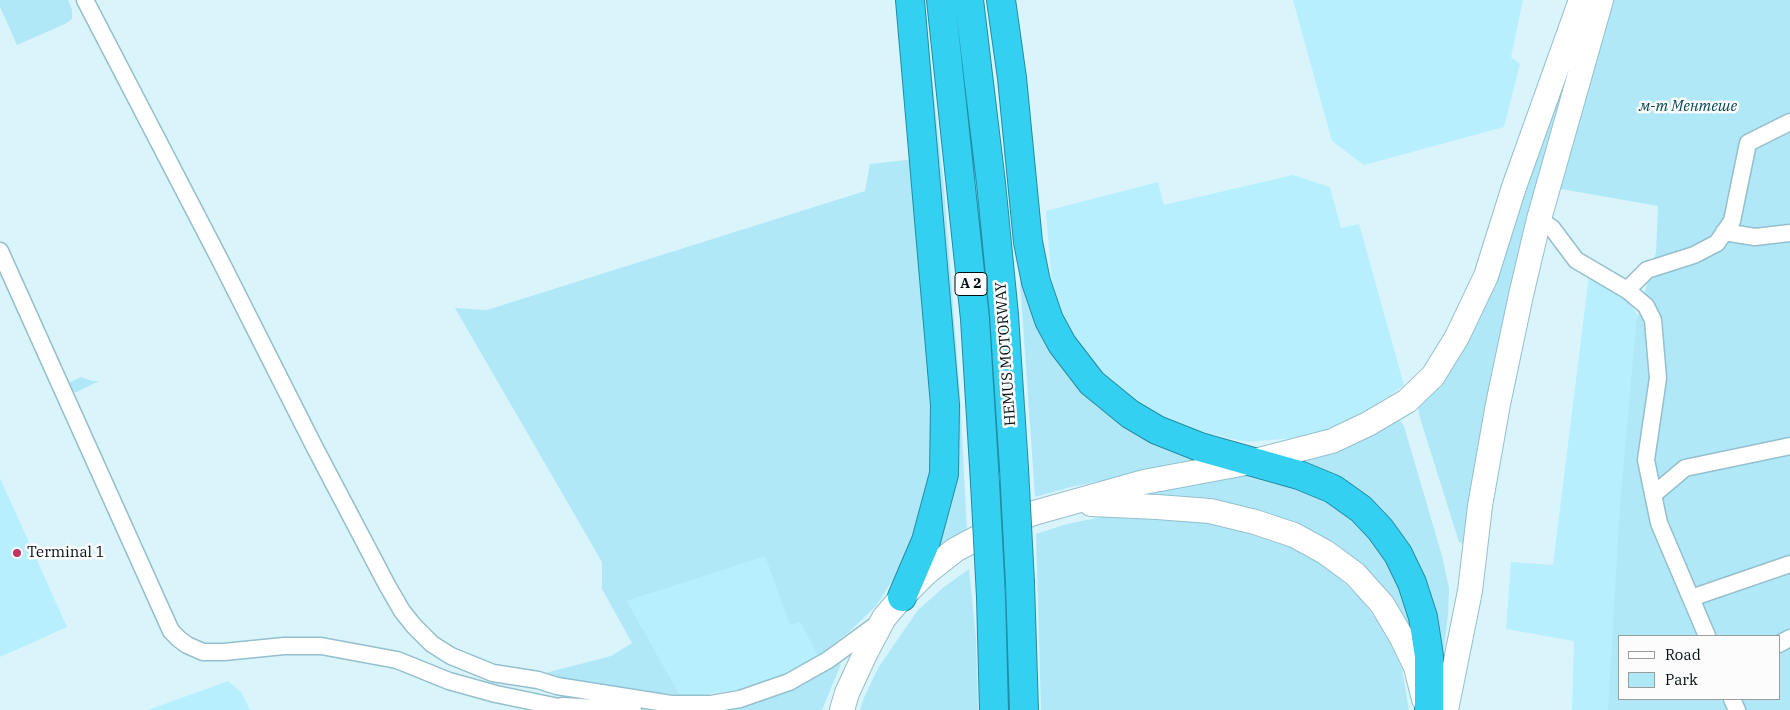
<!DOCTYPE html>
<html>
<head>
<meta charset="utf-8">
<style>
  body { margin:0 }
  #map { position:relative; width:1790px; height:710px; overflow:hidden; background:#daf4fc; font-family:"IBM Plex Serif",serif }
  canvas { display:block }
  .legend { position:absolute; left:1618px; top:635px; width:162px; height:65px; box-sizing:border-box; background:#fcfcfc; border:1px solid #989d9e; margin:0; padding:6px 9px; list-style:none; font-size:15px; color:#010e12 }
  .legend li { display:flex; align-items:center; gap:10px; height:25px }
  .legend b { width:25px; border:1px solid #989d9e }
</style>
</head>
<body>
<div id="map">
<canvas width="1790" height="710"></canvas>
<ul class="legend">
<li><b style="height:6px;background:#fff"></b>Road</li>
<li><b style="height:14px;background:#b0e8f8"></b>Park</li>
</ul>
</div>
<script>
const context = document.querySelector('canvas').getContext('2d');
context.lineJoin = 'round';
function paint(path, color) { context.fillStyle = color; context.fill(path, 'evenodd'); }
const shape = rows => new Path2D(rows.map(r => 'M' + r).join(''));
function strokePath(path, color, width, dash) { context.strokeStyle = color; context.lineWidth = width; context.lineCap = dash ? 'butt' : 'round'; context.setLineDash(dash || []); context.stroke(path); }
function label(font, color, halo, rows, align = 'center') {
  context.font = font + ' "IBM Plex Serif",serif'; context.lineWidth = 5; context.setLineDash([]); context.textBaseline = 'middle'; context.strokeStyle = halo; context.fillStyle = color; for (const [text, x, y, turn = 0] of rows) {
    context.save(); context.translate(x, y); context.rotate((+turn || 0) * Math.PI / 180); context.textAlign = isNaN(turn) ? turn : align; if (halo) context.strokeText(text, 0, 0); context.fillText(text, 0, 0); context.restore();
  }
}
const built = shape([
  [1293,0,1523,0,1511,57,1520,64,1504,127,1364,165,1332,141],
  [1293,175,1330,187,1341,228,1359,224,1404,385,1389,396,1347,422,1305,437,1248,442,1228,438,1183,427,1156,416,1128,400,1068,341,1052,287,1046,211,1158,182,1164,205],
  [1589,275,1622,294,1641,319,1619,636,1619,699,1642,710,1572,710,1574,641,1506,629,1511,562,1553,565],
  [0,478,67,627,0,657],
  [765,555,790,624,800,621,818,656,778,677,738,690,700,695,680,695,627,601],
  [228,681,241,692,250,710,148,710]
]);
const green = shape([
  [0,0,68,0,72,10,72,19,65,24,17,45,0,7],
  [1613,0,1790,0,1790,710,1608,710,1620,507,1636,324,1656,252,1658,206,1556,188],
  [1619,636,1779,636,1779,699,1619,699],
  [1580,35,1466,541,1463,544,1459,542,1420,418,1418,407],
  [928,39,944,187,960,393,967,533,932,553,943,522,923,48],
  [916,159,935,455,926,508,905,561,876,606,849,632,818,656,800,622,790,625,765,556,627,601,680,695,644,692,534,676,611,656,632,643,602,589,602,562,455,308,487,310,865,191,870,164],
  [1020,281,1031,292,1052,353,1074,382,1096,406,1118,422,1146,440,1203,460,1071,487,1035,497],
  [81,377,92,381,99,381,77,392,73,392,70,391,68,383],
  [1398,419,1404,426,1442,556,1449,588,1448,615,1437,710,1389,532,1276,464],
  [1240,472,1309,490,1357,520,1392,565,1409,617,1416,656,1356,565,1132,494],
  [1106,516,1189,520,1227,526,1267,535,1300,550,1333,572,1360,598,1383,628,1402,669,1409,710,1041,710,1036,534,1067,524],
  [969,569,976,638,978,710,860,710,863,700,878,668,918,610,944,587],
  [839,663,841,664,822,710,723,710,800,684]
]);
const minor = shape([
  [85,0,220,260,315,448,387,585,402,611,414,626,432,644,451,656,493,673,538,680,557,686,671,704,711,704,740,699,789,682,828,660,876,625],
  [1539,219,1552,228,1576,260,1627,290,1646,306,1653,320,1658,378,1646,460,1659,523,1707,636],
  [1724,232,1755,237,1790,233],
  [0,251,171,631,179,639,187,645,203,652,224,652,284,646,321,646,397,660,449,681,496,694,573,710],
  [1627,290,1647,270,1694,255,1717,243,1732,221,1748,143,1790,122],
  [1653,495,1685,468,1790,446],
  [1691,598,1790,564],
  [1779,644,1790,638],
  [1732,699,1737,710],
  [562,706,633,710]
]);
const secondary = shape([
  [1091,504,1157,507,1210,511,1255,522,1294,535,1325,552,1355,574,1382,604,1401,636,1416,667,1424,699],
  [842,710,847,693,865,654,884,618,902,597,926,573,955,550,992,530,1034,513,1144,482,1251,462,1332,441,1368,424,1407,401,1433,376,1457,337,1486,276,1514,187,1581,0],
  [1446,710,1470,591,1480,506,1498,404,1521,295,1539,219,1601,0]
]);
const motorway = shape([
  [941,0,975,319,985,483],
  [969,0,991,183,1004,315,1014,468],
  [1001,0,1012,78,1028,242,1036,282,1049,320,1062,344,1092,383,1130,414,1157,430,1200,447,1299,475,1333,489,1361,509,1380,529,1398,554,1412,583,1423,617,1429,656,1429,710],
  [1020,583,1024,710],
  [902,597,926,541,944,474,945,405,910,0],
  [991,597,994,710]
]);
const motorwayBridge = shape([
  [1014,468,1020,583],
  [985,483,991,597]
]);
const markers = [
  [17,553,5,"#c23461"]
];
const shields = [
  [971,284,32]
];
const shieldNames = [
  ["A 2",971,284]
];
const parkNames = [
  ["м-т Ментeше",1688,107]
];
const streetNames = [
  ["HEMUS MOTORWAY",1006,354,-94]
];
const poiNames = [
  ["Terminal 1",27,553]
];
paint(built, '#b8efff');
paint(green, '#b0e8f8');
strokePath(minor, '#94bfcc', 19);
strokePath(secondary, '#94bfcc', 26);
strokePath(motorway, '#228ca3', 30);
strokePath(minor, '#fff', 16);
strokePath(secondary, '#fff', 24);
strokePath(motorway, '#34d0f1', 28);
strokePath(motorwayBridge, '#228ca3', 30, []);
strokePath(motorwayBridge, '#34d0f1', 28);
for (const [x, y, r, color] of markers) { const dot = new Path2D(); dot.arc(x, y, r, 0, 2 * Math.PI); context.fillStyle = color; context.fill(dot); strokePath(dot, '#fcfcfc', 2); }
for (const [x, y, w] of shields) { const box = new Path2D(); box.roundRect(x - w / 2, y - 11.5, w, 23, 4); context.fillStyle = '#fcfcfc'; context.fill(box); strokePath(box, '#010e12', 1); }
label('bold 14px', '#010e12', null, shieldNames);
label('italic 15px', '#074755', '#fcfcfc', parkNames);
label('15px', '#010e12', '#fcfcfc', streetNames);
label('15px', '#010e12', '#fcfcfc', poiNames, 'left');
</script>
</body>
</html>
